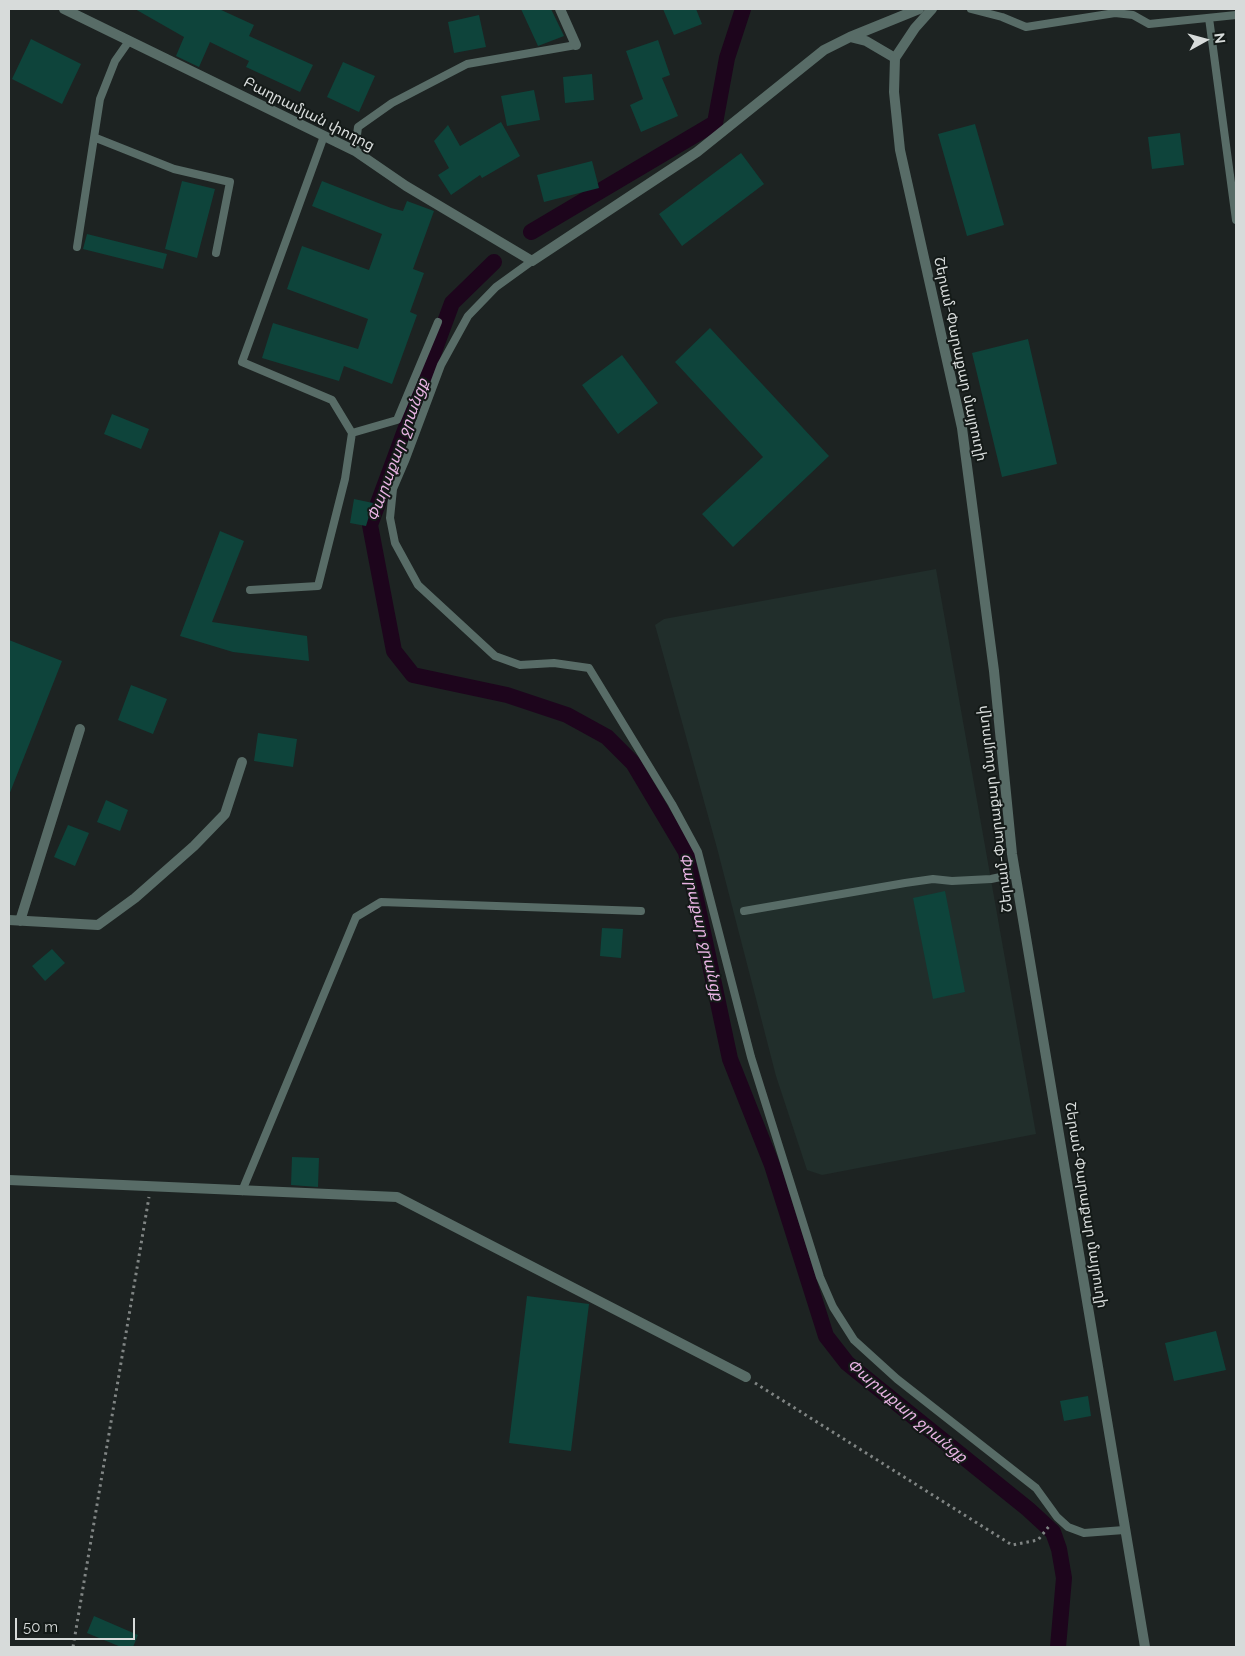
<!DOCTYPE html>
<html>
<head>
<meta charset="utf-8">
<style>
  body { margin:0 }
  #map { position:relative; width:1245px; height:1656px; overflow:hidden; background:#1d2322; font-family:Raleway,sans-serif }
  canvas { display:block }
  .frame { position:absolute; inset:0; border:10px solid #d7dbda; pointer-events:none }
  .north { position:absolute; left:1180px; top:15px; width:50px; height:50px; -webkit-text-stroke:4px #141a18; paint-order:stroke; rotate:83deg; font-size:14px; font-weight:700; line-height:20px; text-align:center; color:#d7dbda }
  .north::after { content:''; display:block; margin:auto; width:18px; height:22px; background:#d7dbda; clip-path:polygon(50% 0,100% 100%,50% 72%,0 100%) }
  .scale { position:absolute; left:15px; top:1618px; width:120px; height:22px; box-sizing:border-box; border:2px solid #d7dbda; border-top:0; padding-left:6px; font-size:15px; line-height:18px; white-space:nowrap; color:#d7dbda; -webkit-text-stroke:4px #141a18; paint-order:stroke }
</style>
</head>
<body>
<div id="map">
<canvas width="1245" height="1656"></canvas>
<div class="frame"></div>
<div class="north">N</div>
<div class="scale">50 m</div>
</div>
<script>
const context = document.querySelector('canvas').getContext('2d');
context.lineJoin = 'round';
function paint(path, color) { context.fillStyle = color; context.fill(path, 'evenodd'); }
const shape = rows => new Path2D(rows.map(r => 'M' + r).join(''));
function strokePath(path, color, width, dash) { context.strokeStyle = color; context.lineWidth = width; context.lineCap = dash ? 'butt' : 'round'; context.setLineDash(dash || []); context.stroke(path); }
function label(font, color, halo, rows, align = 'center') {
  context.font = font + ' Raleway,"Noto Sans Armenian",sans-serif'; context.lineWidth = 4; context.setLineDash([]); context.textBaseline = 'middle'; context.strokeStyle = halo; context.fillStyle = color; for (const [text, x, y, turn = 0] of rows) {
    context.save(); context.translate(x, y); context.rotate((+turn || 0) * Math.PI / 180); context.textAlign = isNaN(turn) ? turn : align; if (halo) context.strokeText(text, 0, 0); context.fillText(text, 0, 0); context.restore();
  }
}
const built = shape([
  [936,569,1036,1134,822,1175,807,1170,776,1076,717,848,655,625,664,619]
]);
const canal = shape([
  [531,232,715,123,727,58,743,9],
  [494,262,452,303,370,525,394,651,413,675,507,695,567,715,607,737,633,763,686,852,730,1059,772,1165,826,1336,847,1363,1028,1509,1053,1532,1059,1549,1064,1578,1058,1647]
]);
const building = shape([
  [135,9,219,9,254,25,249,36,313,65,300,92,246,67,249,61,210,42,199,67,176,56,184,37],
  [521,9,551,9,564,36,538,46],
  [663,9,696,9,702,24,674,35],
  [479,15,486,47,454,53,448,22],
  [31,39,81,64,62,104,12,79],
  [658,40,670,75,662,78,678,116,641,132,630,105,643,99,626,51],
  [343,62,375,76,359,112,327,97],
  [592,74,594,100,565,103,563,77],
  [534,90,540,120,507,126,501,96],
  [501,122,520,156,482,178,480,175,451,195,438,175,449,168,434,141,448,125,460,146],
  [975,124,1004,225,967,236,938,134],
  [1180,133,1184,165,1152,169,1148,137],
  [741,153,764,184,682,246,659,214],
  [592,161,599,188,544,202,537,175],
  [182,181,215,189,197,258,165,249],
  [322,181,391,208,403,211,407,201,434,211,413,269,424,273,410,312,417,315,392,384,344,366,339,381,262,358,273,323,358,349,368,319,287,289,302,246,369,270,382,234,312,206],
  [87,234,167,254,163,269,83,249],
  [710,328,829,456,733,547,702,514,763,457,675,362],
  [1028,339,1057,464,1002,477,972,353],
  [622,355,658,403,618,434,582,385],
  [112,414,149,429,141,449,104,434],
  [354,499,373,503,366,526,350,523],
  [220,531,244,541,212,622,307,636,309,661,233,652,180,636],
  [9,640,62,661,9,795],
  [131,685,167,699,153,734,118,720],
  [258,733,297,739,293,767,254,761],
  [106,800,128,810,120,831,97,822],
  [68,825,89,833,75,866,54,857],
  [945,891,965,992,933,999,913,898],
  [602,928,623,929,621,958,600,956],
  [52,949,65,963,45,981,32,966],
  [292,1157,319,1158,318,1187,291,1185],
  [527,1296,589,1304,571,1451,509,1443],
  [1216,1331,1226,1370,1174,1381,1165,1343],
  [1088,1396,1091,1416,1064,1421,1060,1401],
  [94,1616,138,1635,133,1647,121,1647,87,1633]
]);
const path = shape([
  [755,1383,1012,1545,1038,1540,1050,1525],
  [73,1647,149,1197]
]);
const service = shape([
  [971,9,1002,17,1026,27,1115,13,1133,15,1149,24,1236,15],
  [1209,18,1236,220],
  [96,138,174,169,230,182,216,253],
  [355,151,358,127,392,103,467,64,576,45],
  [77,247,100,99,115,61,129,41],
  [532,261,496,287,468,316,441,365,405,461,393,489,390,518,395,543,418,585,495,656,520,665,554,663,589,668,672,804,698,852,751,1057,820,1277,833,1307,854,1340,897,1379,1036,1488,1057,1517,1068,1527,1084,1533,1124,1530],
  [352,433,397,420,438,322],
  [250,590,318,586,345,479,352,433,332,400,242,362,324,136],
  [744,911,905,883,933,879,952,881,991,879,1015,874],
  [242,1191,356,917,381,902,641,911]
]);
const minor = shape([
  [64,9,355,151,406,186,532,261,697,152,824,50,850,37,866,41,895,58],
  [560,9,576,45],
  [850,37,919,9],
  [9,920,98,925,135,898,194,846,225,814,242,762],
  [20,921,80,729],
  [9,1180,397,1197,746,1377]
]);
const tertiary = shape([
  [932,9,915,28,895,58,894,92,900,150,962,428,994,671,1012,854,1145,1647]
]);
const streetNames = [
  ["Բաղրամյան փողոց",309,114,27],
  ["Շերամ-Փարաքար մայրուղի",960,359,78],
  ["Շերամ-Փարաքար մայրուղի",995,809,-97],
  ["Շերամ-Փարաքար մայրուղի",1086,1205,81]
];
const waterNames = [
  ["Փարաքար ջրանցք",398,450,-70],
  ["Փարաքար ջրանցք",701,927,77],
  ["Փարաքար ջրանցք",907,1411,40]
];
paint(built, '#212e2b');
strokePath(canal, '#1d051c', 16);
paint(building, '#0e443b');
strokePath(path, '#808584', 3, [2.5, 4]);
strokePath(service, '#586c67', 8);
strokePath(minor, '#586c67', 10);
strokePath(tertiary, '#586c67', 10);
label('15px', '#d7dbda', '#141a18', streetNames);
label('italic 16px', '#e8b3e3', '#141a18', waterNames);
</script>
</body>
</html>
